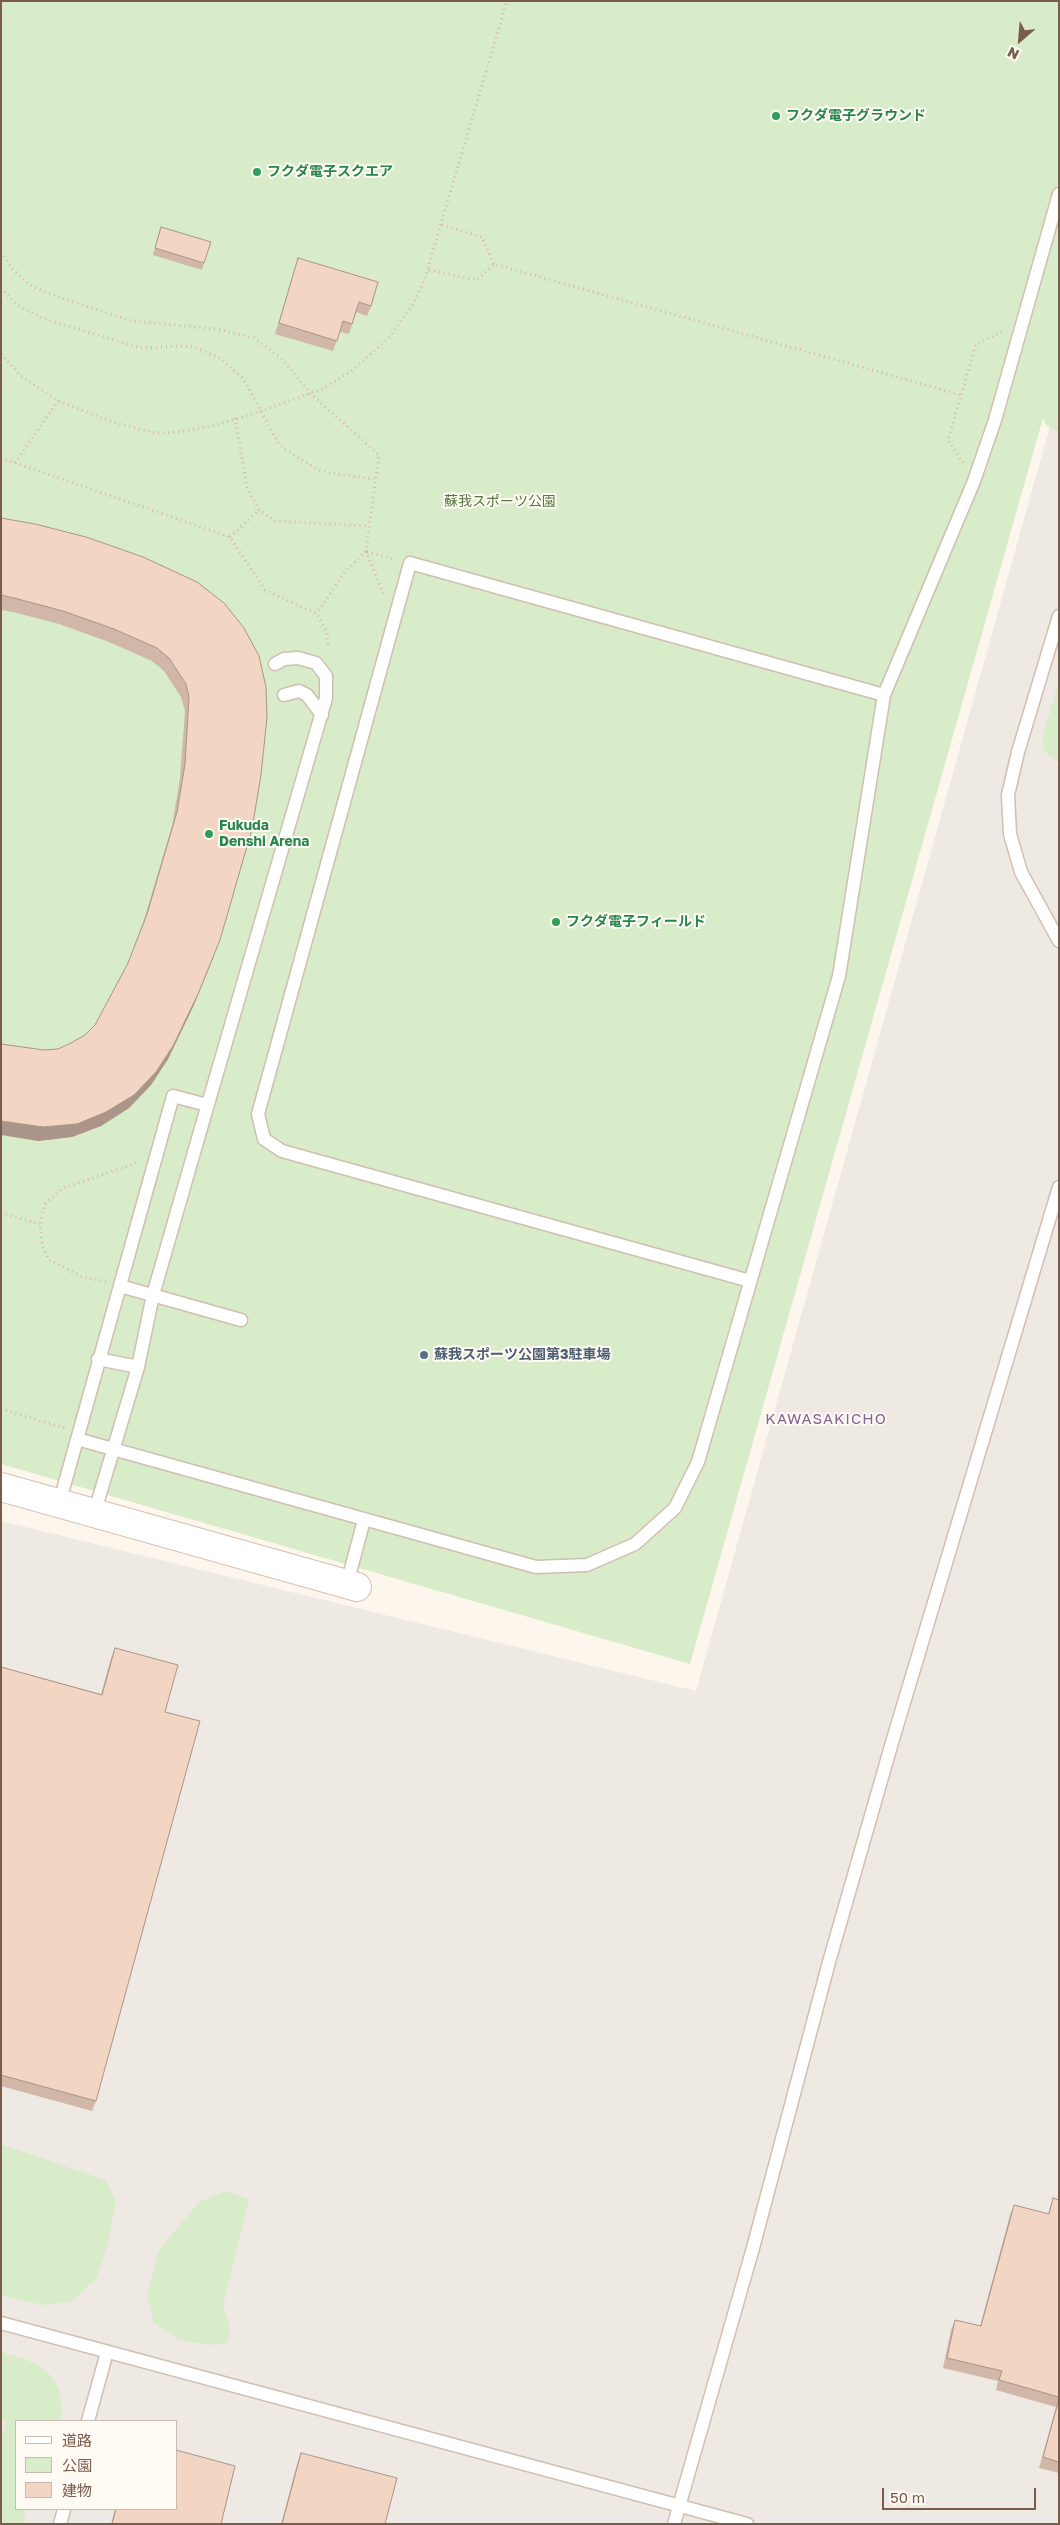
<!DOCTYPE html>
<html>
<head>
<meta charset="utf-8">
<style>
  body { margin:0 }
  #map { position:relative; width:1060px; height:2525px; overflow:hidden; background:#fdf6ec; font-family:"Golos Text","Noto Sans JP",sans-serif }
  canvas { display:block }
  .frame { position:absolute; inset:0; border:2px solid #7a5c4d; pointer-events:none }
  .legend { position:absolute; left:15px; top:2420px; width:162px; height:90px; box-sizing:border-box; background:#fffaf3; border:1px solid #cabbb1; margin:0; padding:6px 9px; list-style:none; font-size:15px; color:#7a5c4d }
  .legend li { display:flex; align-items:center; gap:10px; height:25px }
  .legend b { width:25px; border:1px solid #cabbb1 }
  .north { position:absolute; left:995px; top:15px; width:50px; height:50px; -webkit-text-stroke:4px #fffaf3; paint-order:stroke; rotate:207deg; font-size:14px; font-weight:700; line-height:20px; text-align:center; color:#7a5c4d }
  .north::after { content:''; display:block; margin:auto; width:18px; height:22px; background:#7a5c4d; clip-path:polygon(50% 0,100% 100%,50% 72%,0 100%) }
  .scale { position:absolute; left:882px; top:2488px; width:154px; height:22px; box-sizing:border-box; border:2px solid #7a5c4d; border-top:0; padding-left:6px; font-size:15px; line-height:18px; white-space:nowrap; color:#7a5c4d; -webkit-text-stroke:4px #fffaf3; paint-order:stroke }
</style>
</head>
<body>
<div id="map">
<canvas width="1060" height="2525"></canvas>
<div class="frame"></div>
<ul class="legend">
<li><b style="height:6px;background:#fff"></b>道路</li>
<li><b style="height:14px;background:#d8ecc9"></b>公園</li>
<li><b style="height:14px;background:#f3d5c3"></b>建物</li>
</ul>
<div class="north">N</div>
<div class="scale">50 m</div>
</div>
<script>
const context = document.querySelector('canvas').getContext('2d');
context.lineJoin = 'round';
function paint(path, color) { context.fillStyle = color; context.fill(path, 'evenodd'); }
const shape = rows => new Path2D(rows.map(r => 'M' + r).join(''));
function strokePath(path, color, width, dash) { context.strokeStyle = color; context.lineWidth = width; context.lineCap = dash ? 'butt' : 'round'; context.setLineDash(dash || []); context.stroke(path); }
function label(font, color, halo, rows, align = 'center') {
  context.font = font + ' "Golos Text","Noto Sans JP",sans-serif'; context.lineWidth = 4; context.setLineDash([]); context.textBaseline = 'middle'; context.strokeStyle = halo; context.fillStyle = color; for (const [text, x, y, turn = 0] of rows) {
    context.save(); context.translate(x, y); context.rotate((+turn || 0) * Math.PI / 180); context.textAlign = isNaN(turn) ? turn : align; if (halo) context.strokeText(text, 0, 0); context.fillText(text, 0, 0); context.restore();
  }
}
const industrial = shape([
  [1059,394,1059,2524,1,2524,1,1521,696,1691],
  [16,2421,176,2421,176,2509,16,2509]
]);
const green = shape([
  [1,1,1059,1,1059,432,1046,425,1043,418,690,1664,1,1464],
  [1059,680,1059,763,1044,751,1043,735],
  [1,2144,105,2180,116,2200,109,2239,96,2279,71,2302,43,2305,1,2295],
  [227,2191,249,2199,223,2306,230,2327,228,2343,208,2345,179,2340,154,2323,147,2294,159,2250,199,2202],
  [1,2352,26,2359,47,2371,60,2390,62,2414,59,2421,16,2421,16,2509,26,2509,23,2524,1,2524,1,2439,6,2423,1,2419]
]);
const path = shape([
  [442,225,482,237,494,264],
  [1,252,13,269,23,279,33,287,58,297,132,321,217,329,254,338,282,359,311,394,379,455,366,551,343,574,317,614],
  [429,270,477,280,494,264,961,395],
  [1,288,17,305,42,318,140,348,182,346,194,347,218,357,243,378,277,441,284,449,317,469,329,473,374,479],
  [1,354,21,376,58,401,112,422,155,433,180,432,216,425,261,411,322,389,350,372,389,338,413,304,424,281,507,1],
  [235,418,247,487,259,510,275,521,369,526],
  [1,458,230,537,265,590,317,614,327,632,328,645],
  [15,463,58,401],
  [963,463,948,440,976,344,1004,331],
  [230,537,259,510],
  [366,551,384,595],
  [367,552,395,559],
  [1,1213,40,1224],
  [106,1282,81,1276,49,1260,42,1245,40,1224,45,1204,63,1188,129,1166,138,1161],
  [1,1409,65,1428]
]);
const lane = shape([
  [1059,616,1018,752,1008,795,1010,834,1021,872,1059,941],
  [284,695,299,691,307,695,322,715],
  [750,1281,282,1151,264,1139,258,1114,410,563,884,695],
  [120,1286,241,1320],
  [98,1359,138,1367],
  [77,1439,536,1567,587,1565,635,1544,675,1508,698,1462,839,976,884,695,974,481,995,420,1059,194],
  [59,1504,173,1096,207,1105],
  [94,1514,138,1367,153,1295,197,1142,326,698,326,676,316,663,298,658,284,659,275,664],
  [347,1584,364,1520],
  [1,2323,747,2524],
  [88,2421,107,2352],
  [60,2524,64,2509],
  [674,2524,753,2248,829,1962,893,1739,1059,1187]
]);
const secondary = shape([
  [1,1487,357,1587]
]);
const wall = shape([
  [161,227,204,263,202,270,153,255],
  [298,258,371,306,367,316,356,312,349,334,340,332,333,351,275,334],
  [1,518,197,582,215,953,193,1007,168,1059,151,1085,129,1108,101,1126,72,1137,38,1141,44,1050,58,1049,71,1043,85,1035,95,1025,128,963,143,923,172,826,180,778,185,711,181,697,164,671,152,661,109,642,59,624,13,612,1,610],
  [115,1648,165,1712,96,2101,92,2111,1,2086,1,1667,101,1694,111,1658],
  [1053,2198,1059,2200,1059,2473,1039,2468,1056,2407,996,2390,998,2381,943,2368,951,2330,955,2320,980,2326,1010,2215,1014,2205,1048,2214],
  [301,2453,385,2524,281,2524,297,2464],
  [115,2509,176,2509,221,2524,111,2524]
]);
const shadedWall = shape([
  [215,953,193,1007,168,1059,151,1085,129,1108,101,1126,72,1137,38,1141,1,1135,1,1121]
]);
const building = shape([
  [161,227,211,242,204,263,155,248,161,227],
  [298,258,378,282,371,306,359,302,352,324,343,321,337,341,279,323,298,258],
  [1,518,35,524,86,537,143,557,197,582,224,603,244,628,259,656,266,687,267,717,261,775,252,829,220,940,198,994,173,1046,156,1072,134,1095,106,1112,77,1124,43,1127,1,1121,1,1044,44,1050,58,1049,71,1043,85,1035,95,1025,128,963,147,914,177,812,185,764,189,697,186,684,169,658,157,648,114,629,63,611,18,599,1,595,1,518],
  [115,1648,178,1665,165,1712,200,1721,96,2101,1,2075,1,1667,102,1695,115,1648],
  [1053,2198,1059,2200,1059,2397,999,2380,1002,2371,947,2358,955,2320,981,2326,1014,2205,1049,2214,1053,2198],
  [1059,2399,1059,2462,1043,2457,1059,2399],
  [176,2450,235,2466,221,2524,112,2524,116,2509,176,2509,176,2450],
  [301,2453,397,2478,385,2524,282,2524,301,2453]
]);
const markers = [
  [776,116,5,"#2e9e5b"],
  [257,172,5,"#2e9e5b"],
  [209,834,5,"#2e9e5b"],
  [556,922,5,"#2e9e5b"],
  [424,1355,5,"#5c6f8a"]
];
const leisureNames = [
  ["フクダ電子グラウンド",786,116],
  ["フクダ電子スクエア",267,172],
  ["Fukuda",219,826],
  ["Denshi Arena",219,842],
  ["フクダ電子フィールド",566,922]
];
const parkNames = [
  ["蘇我スポーツ公園",500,502]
];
const serviceNames = [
  ["蘇我スポーツ公園第3駐車場",434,1355]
];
const neighbourhoodNames = [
  ["KAWASAKICHO",826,1419]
];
paint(industrial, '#efe9e4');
paint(green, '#d8ecc9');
strokePath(lane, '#d1beb0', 15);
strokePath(secondary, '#d6c0b0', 30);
strokePath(path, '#d9b8a5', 3, [1, 4]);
strokePath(lane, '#fff', 12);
strokePath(secondary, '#fff', 28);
paint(wall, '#d1b7a8');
paint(shadedWall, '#aa9588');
paint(building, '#f3d5c3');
strokePath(building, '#aa9588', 1);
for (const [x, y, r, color] of markers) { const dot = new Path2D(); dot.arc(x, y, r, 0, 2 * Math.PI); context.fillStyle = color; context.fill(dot); strokePath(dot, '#fffaf3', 2); }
label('bold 14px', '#27864d', '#fffaf3', leisureNames, 'left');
label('14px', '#537a41', '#fffaf3', parkNames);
label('bold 14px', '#4e5e75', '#fffaf3', serviceNames, 'left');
context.letterSpacing = '1px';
label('15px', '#846695', '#fffaf3', neighbourhoodNames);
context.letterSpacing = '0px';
</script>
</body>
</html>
